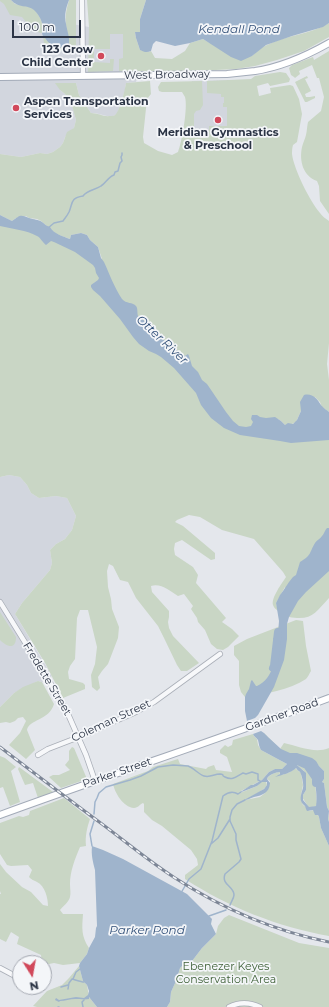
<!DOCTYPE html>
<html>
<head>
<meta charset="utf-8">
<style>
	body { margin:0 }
	#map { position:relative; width:329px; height:1007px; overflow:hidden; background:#e4e7ec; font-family:Montserrat,sans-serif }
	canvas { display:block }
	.north { position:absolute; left:12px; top:955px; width:40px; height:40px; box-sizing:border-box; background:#f4f6f9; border:1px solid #a4a8b1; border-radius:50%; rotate:169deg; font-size:11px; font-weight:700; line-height:16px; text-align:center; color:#2b3445 }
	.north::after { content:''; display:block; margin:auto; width:14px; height:18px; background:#d1495b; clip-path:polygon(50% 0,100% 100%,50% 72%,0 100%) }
	.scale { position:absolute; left:12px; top:20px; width:69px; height:18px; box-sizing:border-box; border:2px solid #2b3445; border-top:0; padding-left:5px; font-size:12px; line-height:14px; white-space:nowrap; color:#2b3445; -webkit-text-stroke:3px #f4f6f9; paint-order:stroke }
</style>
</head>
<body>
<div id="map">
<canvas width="329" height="1007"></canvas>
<div class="north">N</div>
<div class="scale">100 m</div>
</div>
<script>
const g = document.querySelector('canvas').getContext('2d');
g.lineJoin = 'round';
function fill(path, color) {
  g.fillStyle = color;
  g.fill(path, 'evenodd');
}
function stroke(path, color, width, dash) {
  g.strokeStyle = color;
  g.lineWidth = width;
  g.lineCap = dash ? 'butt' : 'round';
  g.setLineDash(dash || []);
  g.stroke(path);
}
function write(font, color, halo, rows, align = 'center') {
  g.font = font + ' Montserrat,sans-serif';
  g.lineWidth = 3.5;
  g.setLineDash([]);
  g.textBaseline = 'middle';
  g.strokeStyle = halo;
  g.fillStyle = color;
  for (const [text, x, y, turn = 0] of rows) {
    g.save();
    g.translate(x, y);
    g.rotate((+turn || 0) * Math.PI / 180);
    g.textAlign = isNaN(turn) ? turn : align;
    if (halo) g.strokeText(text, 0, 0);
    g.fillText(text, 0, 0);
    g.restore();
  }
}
const built = new Path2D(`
	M 0,0 L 11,0 L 15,4 L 66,23 L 89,27 L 135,32 L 138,71 L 136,82 L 126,83 L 125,90 L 117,114 L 113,116 L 107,116 L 95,113 L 91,113 L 79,95 L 76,83 L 60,90 L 65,94 L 71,101 L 76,120 L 74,128 L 65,137 L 63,143 L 60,147 L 57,149 L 53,152 L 47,154 L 40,153 L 21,157 L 0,154 Z
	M 229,80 L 231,130 L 194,131 L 194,114 L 192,81 Z
	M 9,475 L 20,477 L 27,485 L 31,493 L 39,498 L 56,496 L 67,498 L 76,516 L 72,530 L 65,539 L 56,544 L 50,550 L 52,563 L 50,570 L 22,603 L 15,614 L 52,676 L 42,682 L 38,681 L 14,693 L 0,707 L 0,477 Z`);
const green = new Path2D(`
	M 0,0 L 11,0 L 15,4 L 30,7 L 35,10 L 40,18 L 42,23 L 42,33 L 30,30 L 28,24 L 22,17 L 10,15 L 4,4 L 0,1 Z
	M 69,0 L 76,0 L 76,50 L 45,52 L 43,35 L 47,41 L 69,39 C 65,23 64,17 69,0 Z
	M 87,0 L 146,0 L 140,19 L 140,32 L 135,32 L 136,38 L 140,50 L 149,52 L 151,51 L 155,58 L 172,59 L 185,51 L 190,43 L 203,39 L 208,42 L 252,56 C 256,52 261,47 267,45 C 286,35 310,35 329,23 L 329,37 L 304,51 L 277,60 L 255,66 L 236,69 L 196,71 L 119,71 L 119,59 L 123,58 L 123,34 L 110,34 L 110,49 L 94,49 L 94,62 L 110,63 L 110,59 L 114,59 L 113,71 L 88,72 L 89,27 Z
	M 329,51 L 329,214 L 320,201 L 319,186 L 317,181 C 303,176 299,161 302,147 C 303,143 305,139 306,135 C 307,131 307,126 308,122 L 321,111 L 324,97 L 319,78 L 317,78 L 312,65 L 299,71 L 300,74 L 295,78 L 294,77 L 291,75 L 289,68 L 292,65 L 313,57 L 314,60 Z
	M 280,72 L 286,73 L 290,79 L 289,82 L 270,86 L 268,83 L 257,86 L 259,96 L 271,93 L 270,88 L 290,85 L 293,86 L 299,99 L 302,114 L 297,142 L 293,145 C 292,148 292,152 292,154 C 294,170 310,201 320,213 C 322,216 326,219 329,221 L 329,343 L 327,364 L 329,380 L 329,412 L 322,407 L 320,402 L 315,397 L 301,411 L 296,422 L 292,424 L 285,425 L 281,421 L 278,419 L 273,426 L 329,434 L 329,598 C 315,613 312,621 289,617 L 285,587 L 276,603 L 278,611 C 276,609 274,608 273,605 C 271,598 282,583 286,577 L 283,572 L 254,539 L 222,530 L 200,517 L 189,515 L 177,520 L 175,522 L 183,526 L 215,553 L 215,559 L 211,560 L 182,540 L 175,543 L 174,549 L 175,555 L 193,567 L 198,575 L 196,583 L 226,618 L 222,622 L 232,629 L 239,636 L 228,647 L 223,650 L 217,649 L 211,644 L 205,630 L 198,622 L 197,618 L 191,609 L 193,606 L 184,594 L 178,596 C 170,591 161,583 151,586 L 152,592 L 169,611 L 169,617 L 168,622 L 169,628 L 173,636 L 199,663 L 187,671 L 181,671 L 177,665 L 164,638 L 158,626 L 136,598 L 128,582 L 120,580 L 113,566 L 109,564 L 107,571 L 108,587 L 111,599 L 112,609 L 119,627 L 118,638 L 108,664 L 102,671 L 98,677 L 100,688 L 97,691 L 92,687 L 91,675 L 95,664 L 97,647 L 88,610 L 80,610 L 77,618 L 75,659 L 70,666 L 68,672 L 69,679 L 83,683 L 85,685 L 85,689 L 63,698 L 45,663 L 15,614 L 22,603 L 50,570 L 52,563 L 50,550 L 56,544 L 65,539 L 72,530 L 76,516 L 67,498 L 56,496 L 39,498 L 31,493 L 27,485 L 20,477 L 9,475 L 0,477 L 0,221 L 102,259 L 98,247 L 90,240 L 87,235 L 81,233 L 71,235 L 70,239 L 56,234 L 41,221 L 37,219 L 29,218 L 26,216 L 16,218 L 12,221 L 0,215 L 0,154 L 21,157 L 40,153 L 47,154 L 53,152 L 57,149 L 60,147 L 63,143 L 67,132 L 74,128 L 76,120 L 71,102 L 65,94 L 60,90 L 55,83 L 76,83 L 79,95 L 91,113 C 98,113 104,117 110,116 C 113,116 114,116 116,114 C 120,109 125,90 126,83 L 150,81 L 151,94 L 147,99 L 143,137 L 144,143 L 158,151 L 172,155 L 178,152 C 182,142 188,107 185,97 C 184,95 183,94 182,92 L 162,92 L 159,91 L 158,87 L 161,82 L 202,81 L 203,105 L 200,110 L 196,111 L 194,114 L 194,130 L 209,130 L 209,126 L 227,126 L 227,107 L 223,107 L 223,103 L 224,103 L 224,97 L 221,97 L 221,94 L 207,93 L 207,81 L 251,79 L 255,76 Z
	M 307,76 L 308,78 L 305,79 L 311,91 L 305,94 L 306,97 L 310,97 L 315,96 L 315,98 L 307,102 L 305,102 L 295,82 Z
	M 0,612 L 16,637 C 16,651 6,646 0,640 Z
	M 296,620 L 303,621 L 306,646 L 311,671 C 309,674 308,677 306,679 C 290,690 264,694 245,697 L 241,692 L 239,685 L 239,661 L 234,655 L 234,646 L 247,639 Z
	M 38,681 L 42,682 L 54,704 C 49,721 29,719 27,730 L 35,750 L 26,759 L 9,745 L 20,733 L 26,721 L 23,717 L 18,718 L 15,721 L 10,723 L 6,722 L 0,723 L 0,707 L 14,693 L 23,687 Z
	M 264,733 L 280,749 L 284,743 C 298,746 315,754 329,748 L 329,822 L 328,819 L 329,811 L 327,807 L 324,783 L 322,782 L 324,779 L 324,771 L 318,765 L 312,770 L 315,781 L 317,804 L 316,806 L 309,808 L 302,797 L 303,795 L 306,790 L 306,776 L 304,771 L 297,765 L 297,764 L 300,763 L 269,749 Z
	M 253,734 L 254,736 L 257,739 L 258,745 L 261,750 L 287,764 L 282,769 L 275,769 L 269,772 L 262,780 L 241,791 L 240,793 L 257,786 L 261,782 L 266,782 L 267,785 C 264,791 252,796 245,800 L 260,797 L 265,793 L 270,781 L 267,779 C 269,775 275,772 280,772 L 280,773 L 279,775 C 284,775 292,772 295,768 L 301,773 L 303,785 L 301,795 L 301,800 L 303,805 L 305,806 L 309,811 L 314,810 L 319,817 L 321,828 L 329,846 L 329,936 C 278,927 228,907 185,879 L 185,875 L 198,865 L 197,859 L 191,850 L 162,826 L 152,820 L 144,812 L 144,804 L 143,803 C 140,804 138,808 134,808 C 123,807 115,793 113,784 L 148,771 L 153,767 L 178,759 L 180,764 L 206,769 L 208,767 L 214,765 L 216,770 L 232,772 L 227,757 L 220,753 L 220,750 L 225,745 L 228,747 L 232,745 L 233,740 Z
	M 72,747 L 74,748 L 87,779 L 61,788 L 49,777 L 53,775 L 59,775 L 70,770 L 65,765 L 69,760 L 69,751 Z
	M 0,756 L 5,758 L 16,767 L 11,771 L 20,802 L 10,806 L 3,787 L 0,788 Z
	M 19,767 L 53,792 L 38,798 L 33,783 L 25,785 L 18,769 Z
	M 64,798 L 90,819 C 87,828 85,836 86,846 L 80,847 C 75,859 70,871 70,884 C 70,889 71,893 70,897 C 69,902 63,906 60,910 L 63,914 L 83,914 C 82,928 81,936 89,948 L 87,954 L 80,963 L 63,965 L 54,963 L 44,965 L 44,963 L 42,963 L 41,955 L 17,944 L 19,937 L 11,932 L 6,942 L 0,939 L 0,894 L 1,894 L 0,891 L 0,864 L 6,872 L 22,887 L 31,892 L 43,905 L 48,906 C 48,898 45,886 37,882 C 33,880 32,880 29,877 L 32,870 L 28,865 L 11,866 L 7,865 L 0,854 L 0,823 L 19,816 L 23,817 L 29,815 L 30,811 Z
	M 229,915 L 299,943 L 329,948 L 329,1007 L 167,1007 L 170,1002 L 171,992 L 176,981 L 180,968 L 183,965 L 189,965 L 202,948 L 216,934 L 218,926 L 224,918 Z
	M 79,966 L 83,981 L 87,985 L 89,997 L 97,1007 L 37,1007 L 33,1006 L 47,991 L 62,985 L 69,978 Z`);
const water = new Path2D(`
	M 11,0 L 69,0 C 66,8 64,15 66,24 C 67,31 70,37 69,44 C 60,51 51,47 45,38 C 43,36 42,35 42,32 C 42,29 43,26 42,23 C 41,18 37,13 34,10 C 27,4 19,9 11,0 Z
	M 146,0 L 329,0 L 329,23 L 323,27 L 292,36 L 266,45 L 252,56 L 241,61 L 231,57 L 203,39 L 190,43 L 175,46 L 156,41 L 153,44 L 151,51 C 147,53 144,52 140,50 L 136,38 L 135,32 L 140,32 L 140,19 Z
	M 0,215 L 12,221 C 20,216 19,214 29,218 C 34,220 38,219 42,222 C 45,224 46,226 50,227 C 54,234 62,236 70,239 L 71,235 L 81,233 L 87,235 L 90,240 L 98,247 L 101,258 L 104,262 C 109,273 115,289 122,299 C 126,304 133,302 136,306 C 138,308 137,313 138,316 L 146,322 L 161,338 L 171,345 L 180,353 L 185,356 L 188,354 L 189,356 L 192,366 L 198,372 L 202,380 L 207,384 L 226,412 L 233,421 L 239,426 L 246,427 L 251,426 L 253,422 L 251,419 L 252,415 L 257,415 L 260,417 L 266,418 L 275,417 L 281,421 L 285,425 L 288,423 L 293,424 L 297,420 L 301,411 L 300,402 L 304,395 C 313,393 317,399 321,405 C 323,408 327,410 329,412 L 329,440 L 291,443 L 280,441 L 240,435 L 224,428 L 211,418 L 201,405 L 196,393 L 174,368 L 161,357 L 156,354 L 149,351 L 139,344 L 133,337 L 120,319 L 100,296 L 93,290 L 91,287 L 91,285 L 98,280 L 99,278 L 96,273 L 95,268 L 93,265 L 75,252 L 54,242 L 51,241 L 46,245 C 42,242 41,238 37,236 C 26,230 13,229 0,226 Z
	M 327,528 L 329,528 L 329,571 L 306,592 L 298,601 L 289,617 L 287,624 L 287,639 L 284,660 L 274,687 L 258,715 L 255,718 L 247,721 L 245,711 L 245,697 L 246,694 L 249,689 L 251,681 L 252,680 L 256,686 L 257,686 C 273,679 276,658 277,643 L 273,639 L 276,634 L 278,633 L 279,621 L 276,603 L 280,595 L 283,591 L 289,582 L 293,577 L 296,575 L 300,562 C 312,555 309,553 315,543 C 317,540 320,539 322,536 C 324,534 325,530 327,528 Z
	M 261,731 L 264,733 L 269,738 L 281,749 L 290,753 L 297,753 L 312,758 L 316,761 L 319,766 L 324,771 L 324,779 L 322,782 L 324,783 L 327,807 L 329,811 L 328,819 L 329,822 L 329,846 L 321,828 L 319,817 L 318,815 L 315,815 L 313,810 L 307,811 L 306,809 L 305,806 C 298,801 301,795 303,788 C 304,786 302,775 300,772 C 299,771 297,770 296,768 C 291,773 282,775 275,777 L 280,774 L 280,772 C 276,772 268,775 267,779 L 270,783 C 269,793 263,795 254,797 C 250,798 248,800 244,800 L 264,789 L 267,785 L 267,782 L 262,782 L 257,786 L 239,793 L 251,785 L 253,785 L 262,780 L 269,772 L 275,769 L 282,769 L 287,764 L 261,750 C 259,747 259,744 258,740 C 256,737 254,737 253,734 ZM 300,763 C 302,764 307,764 309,766 C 315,771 318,799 316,806 L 309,807 L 303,800 L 303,795 L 306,790 L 306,773 L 297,765 L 297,764 Z
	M 92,846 L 103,850 L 123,859 L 187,894 L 212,919 L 211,924 L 216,934 L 202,948 L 189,965 L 187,966 L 183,965 L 180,968 L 176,981 L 171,992 L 170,1002 L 167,1007 L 97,1007 L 89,997 L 89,999 C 84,1000 80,999 75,999 C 70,999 65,1001 60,1001 L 59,1002 L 55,1000 L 56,998 L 59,1000 L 76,997 L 84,998 L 88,995 L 89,991 L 87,985 L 83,981 L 79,966 L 80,963 L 87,954 L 89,948 L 95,937 L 96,928 L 97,926 L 95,870 C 93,862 91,855 92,846 Z`);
const stream = new Path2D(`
	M 48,228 L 54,223 L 63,221 C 65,218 67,216 69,212 C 73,203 70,198 83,196 C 87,190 95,190 101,186 C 106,183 108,177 114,175 L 115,172 L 118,171 L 120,163 L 122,161 L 121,157 L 122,155 L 122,153
	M 94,814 L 95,802 L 97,798 L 99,793 L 106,787 L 130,780 L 141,776 L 158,767 L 173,765 L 188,766 C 194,768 198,774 204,776 C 210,778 214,774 220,774 C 226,775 220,775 225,777 C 233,781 237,776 243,773 L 246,774 L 252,772 L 258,774 L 258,780 L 260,781
	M 211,844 L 218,838 L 230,819
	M 92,846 L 90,834 L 94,821
	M 181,893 L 189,879 L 201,869 L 212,841 L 223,796 C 228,792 233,791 238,794 L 241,792
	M 230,905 C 231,902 234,898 234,895 C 234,886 221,885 225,874 L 239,862 L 241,859 L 236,840 L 236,834 L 230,821 L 230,817 L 232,810 L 237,804 L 245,800
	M 209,916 L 226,910
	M 73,979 L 76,972 L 80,969
	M 61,987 L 68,985
	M 68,989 L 69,983 L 72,979 C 76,980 81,982 84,982
	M 58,1007 L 59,1007
	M 83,1007 L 82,1002 L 84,1000`);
const river = new Path2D(`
	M 273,668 L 274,666 L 278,632
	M 298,761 L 307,765 L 316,778 L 316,783`);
const minor = new Path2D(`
	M 82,0 L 83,76
	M 0,602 L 52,686 L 68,714 L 86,755 L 95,781
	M 38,755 L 48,749 L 79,737 L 136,712 L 154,702 L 220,654
	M 0,968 L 17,977
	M 229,1007 C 239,1002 249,1002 260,1007`);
const major = new Path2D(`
	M 0,77 L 227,74 C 236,73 246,72 255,71 C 282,67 306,56 329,43
	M 0,815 C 109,775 220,739 329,698`);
const rail = new Path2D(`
	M 0,747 C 34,773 68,799 102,824 C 126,842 150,862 175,878 C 223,909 274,931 329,942`);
const markers = [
	[101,56,4,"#d1495b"],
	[16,108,4,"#d1495b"],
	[218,120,4,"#d1495b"]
];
const poiNames = [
	["123 Grow",93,50],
	["Child Center",93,63],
	["Aspen Transportation",24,102,"left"],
	["Services",24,115,"left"],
	["Meridian Gymnastics",218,133,"center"],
	["& Preschool",218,146,"center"]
];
const streetNames = [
	["West Broadway",167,75,-1],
	["Fredette Street",47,679,59],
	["Gardner Road",282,715,-20],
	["Coleman Street",111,721,-25],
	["Parker Street",117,773,-19]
];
const parkNames = [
	["Ebenezer Keyes",226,967],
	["Conservation Area",226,980]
];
const waterNames = [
	["Kendall Pond",239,29],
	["Otter River",162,340,43],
	["Parker Pond",147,930]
];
fill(built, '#d2d6de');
fill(green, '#c9d6c5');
fill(water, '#9fb4cc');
stroke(stream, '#9fb4cc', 1.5);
stroke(river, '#9fb4cc', 8);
stroke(minor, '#a9aeb7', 6);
stroke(major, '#a3abb8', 8);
stroke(minor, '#f7f8fa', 4.5);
stroke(major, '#fff', 6);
stroke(rail, '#7d8696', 3);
stroke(rail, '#f4f6f9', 1.5, [4.5]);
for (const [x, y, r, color] of markers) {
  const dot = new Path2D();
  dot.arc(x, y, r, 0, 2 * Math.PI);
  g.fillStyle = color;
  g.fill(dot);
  stroke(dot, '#f4f6f9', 1.5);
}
write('bold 11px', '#2b3445', '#f4f6f9', poiNames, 'right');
write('11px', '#2b3445', '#f4f6f9', streetNames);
write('11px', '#3f6138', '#f4f6f9', parkNames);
write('italic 12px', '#34527a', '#f4f6f9', waterNames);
</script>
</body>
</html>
